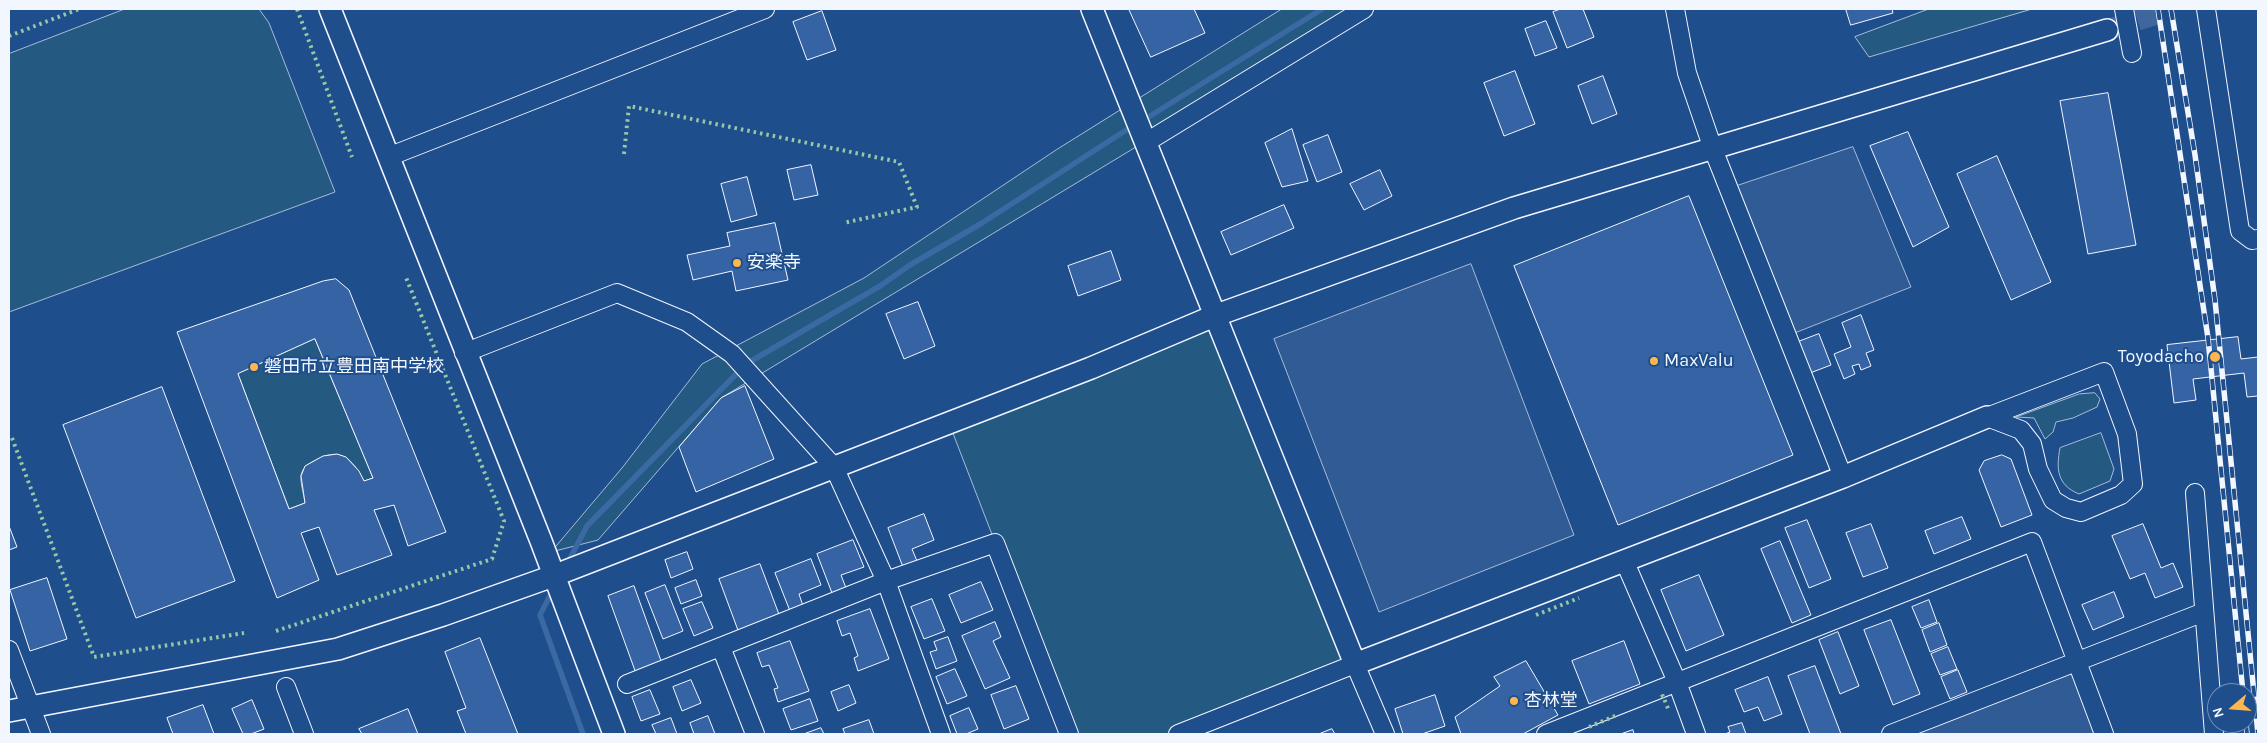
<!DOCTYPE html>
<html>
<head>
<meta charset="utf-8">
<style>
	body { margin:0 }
	#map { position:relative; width:2267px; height:743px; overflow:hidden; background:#1f4e8c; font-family:Karla,sans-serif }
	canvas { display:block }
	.frame { position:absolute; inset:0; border:10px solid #f2f6ff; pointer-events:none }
	.north { position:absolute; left:2207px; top:683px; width:50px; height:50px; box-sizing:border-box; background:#1f4e8c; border:1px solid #7391ba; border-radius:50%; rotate:252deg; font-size:14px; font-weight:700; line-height:20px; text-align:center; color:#f2f6ff }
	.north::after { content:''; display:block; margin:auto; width:18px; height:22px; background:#ffb74d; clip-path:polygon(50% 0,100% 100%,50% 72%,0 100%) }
</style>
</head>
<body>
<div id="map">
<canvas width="2267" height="743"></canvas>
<div class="frame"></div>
<div class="north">N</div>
</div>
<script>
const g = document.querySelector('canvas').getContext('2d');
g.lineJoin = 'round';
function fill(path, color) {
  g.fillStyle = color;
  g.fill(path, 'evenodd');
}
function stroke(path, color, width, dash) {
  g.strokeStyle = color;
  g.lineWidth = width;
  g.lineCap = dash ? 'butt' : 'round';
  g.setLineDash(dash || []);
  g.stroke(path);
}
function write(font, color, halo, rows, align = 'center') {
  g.font = font + ' Karla,"Noto Sans JP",sans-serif';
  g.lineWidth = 4;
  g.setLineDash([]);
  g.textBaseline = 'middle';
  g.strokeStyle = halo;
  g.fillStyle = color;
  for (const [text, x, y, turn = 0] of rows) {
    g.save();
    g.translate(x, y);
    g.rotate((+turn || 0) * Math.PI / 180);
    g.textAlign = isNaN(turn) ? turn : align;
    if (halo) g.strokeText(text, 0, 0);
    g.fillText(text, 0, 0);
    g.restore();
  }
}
const green = new Path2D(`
	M 125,9 L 259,9 L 269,23 L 335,192 L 9,312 L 9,54 Z
	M 1282,9 L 1364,9 L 721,398 L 598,540 L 551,552 L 622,468 L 702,364 L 864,278 L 1056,150 Z
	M 1929,9 L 2032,9 L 1869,57 L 1855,37 Z
	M 1214,316 L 1355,664 L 1178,734 L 1069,734 L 949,423 Z
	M 315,339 L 373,478 L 364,481 C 352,458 340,446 314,461 C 308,464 303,467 301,475 C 300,483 304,494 305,503 L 289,509 L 238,374 Z
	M 2095,393 L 2100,399 L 2097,407 L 2073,418 L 2056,422 L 2053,432 L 2045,439 L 2034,418 L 2016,417 L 2079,394 Z
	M 2101,433 L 2114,469 L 2110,481 L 2079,494 C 2057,485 2056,469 2060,448 Z`);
const parking = new Path2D(`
	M 1853,147 L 1911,287 L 1787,336 L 1728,189 Z
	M 1471,264 L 1574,535 L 1379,612 L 1274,339 Z
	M 2077,661 L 2104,734 L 1891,734 Z`);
const stream = new Path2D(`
	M 1142,121 L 1322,9
	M 567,564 L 587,526 L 746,364 L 880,286 L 910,265 L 982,223 L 1134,125
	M 553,590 L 540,615 L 583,734`);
const building = new Path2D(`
	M 1129,9 L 1194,9 L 1205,33 L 1151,57 Z
	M 1561,9 L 1583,9 L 1594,37 L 1567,48 L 1553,12 Z
	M 1846,9 L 1892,9 L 1893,13 L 1851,25 Z
	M 822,11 L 836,50 L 807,60 L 793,22 Z
	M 1546,21 L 1557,48 L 1535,56 L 1525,29 Z
	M 1515,71 L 1535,124 L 1504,136 L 1484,83 Z
	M 1603,76 L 1617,114 L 1592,124 L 1578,86 Z
	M 2108,93 L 2136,245 L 2088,254 L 2060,101 Z
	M 1292,129 L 1308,181 L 1282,187 L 1265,143 Z
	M 1908,132 L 1949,227 L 1913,247 L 1870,146 Z
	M 1328,135 L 1342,172 L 1317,182 L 1303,145 Z
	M 1997,156 L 2051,282 L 2011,300 L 1957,174 Z
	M 811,165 L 818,195 L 794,200 L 787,170 Z
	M 1380,170 L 1392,196 L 1364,210 L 1350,184 Z
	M 747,177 L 757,215 L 731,222 L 721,184 Z
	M 1689,196 L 1793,455 L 1618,525 L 1514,266 Z
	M 1284,205 L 1294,228 L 1231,255 L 1221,232 Z
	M 775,223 L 788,280 L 736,291 L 732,271 L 693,280 L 687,255 L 730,246 L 727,233 Z
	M 1111,251 L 1121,280 L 1078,296 L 1068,266 Z
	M 336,279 L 349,290 L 446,532 L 408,546 L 394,505 L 374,510 L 392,555 L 337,575 L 319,527 L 301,533 L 319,580 L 277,598 L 177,332 L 323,281 ZM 315,339 L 373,478 L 364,481 L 359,471 L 346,457 L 337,454 L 323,456 L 305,466 L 301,476 L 305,503 L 289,509 L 238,374 Z
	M 918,302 L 935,346 L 904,359 L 886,314 Z
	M 1861,315 L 1874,350 L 1866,353 L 1871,366 L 1861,370 L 1859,364 L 1852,366 L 1855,374 L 1844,379 L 1834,354 L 1851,347 L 1842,323 Z
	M 1819,334 L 1831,365 L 1810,373 L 1798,342 Z
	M 2238,337 L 2241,359 L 2258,357 L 2258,396 L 2247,397 L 2244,373 L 2193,379 L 2196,400 L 2174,403 L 2167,345 Z
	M 745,386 L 774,459 L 696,492 L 679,447 L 721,398 Z
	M 162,387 L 235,581 L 136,618 L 63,425 Z
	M 2002,455 L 2011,459 L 2032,515 L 2001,527 L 1979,470 L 1984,461 Z
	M 924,514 L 934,540 L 912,549 L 917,561 L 903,567 L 888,528 Z
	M 1962,517 L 1971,539 L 1934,554 L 1925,531 Z
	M 1807,520 L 1831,579 L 1809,588 L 1785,528 Z
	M 1871,524 L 1888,568 L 1863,577 L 1846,533 Z
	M 2143,524 L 2161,568 L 2173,563 L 2183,587 L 2155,598 L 2145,573 L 2130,579 L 2112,536 Z
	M 9,526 L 17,547 L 9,550 Z
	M 853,540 L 864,567 L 841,575 L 846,588 L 832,593 L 817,554 Z
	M 1780,541 L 1811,615 L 1792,623 L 1761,549 Z
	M 687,552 L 693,569 L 671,578 L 665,560 Z
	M 811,559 L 821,585 L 799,594 L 803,606 L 790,611 L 775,573 Z
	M 760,564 L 780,617 L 739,633 L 719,579 Z
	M 1699,575 L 1724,635 L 1686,651 L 1661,590 Z
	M 47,578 L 67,639 L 30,651 L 10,590 Z
	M 696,580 L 702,596 L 681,604 L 675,588 Z
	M 981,582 L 993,610 L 961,623 L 949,595 Z
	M 665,585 L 683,631 L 663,639 L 645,593 Z
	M 634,586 L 664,669 L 638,679 L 608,596 Z
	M 2114,592 L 2124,617 L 2093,630 L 2082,605 Z
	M 932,599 L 945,631 L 924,639 L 911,607 Z
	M 1929,600 L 1937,622 L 1921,628 L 1912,607 Z
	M 702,602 L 713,628 L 694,636 L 683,609 Z
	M 870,609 L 889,659 L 858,671 L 854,658 L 858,656 L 850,633 L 842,636 L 837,621 Z
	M 1891,620 L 1920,694 L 1893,705 L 1864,630 Z
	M 995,622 L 1001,637 L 993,641 L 1010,678 L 985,689 L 962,636 Z
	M 1939,623 L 1947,645 L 1930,652 L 1922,630 Z
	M 1838,632 L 1859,686 L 1840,694 L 1819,640 Z
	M 948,637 L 957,661 L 936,669 L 930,652 L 937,650 L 934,642 Z
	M 480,638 L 518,734 L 466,734 L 457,711 L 466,708 L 445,652 Z
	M 790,641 L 809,691 L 778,702 L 774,689 L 778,688 L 769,665 L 762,667 L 757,653 Z
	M 1624,641 L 1640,684 L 1589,704 L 1572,661 Z
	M 1948,647 L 1957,669 L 1940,675 L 1931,654 Z
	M 1526,661 L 1558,715 L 1523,734 L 1461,734 L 1455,717 L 1500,686 L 1494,677 Z
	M 1815,666 L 1841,734 L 1810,734 L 1788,676 Z
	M 955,669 L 967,696 L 947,704 L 936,677 Z
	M 1958,670 L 1967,692 L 1950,699 L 1941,677 Z
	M 1768,677 L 1782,714 L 1764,721 L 1758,707 L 1744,712 L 1735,690 Z
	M 691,680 L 701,703 L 682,711 L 673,687 Z
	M 849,685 L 856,703 L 838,711 L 831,692 Z
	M 1016,686 L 1029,719 L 1004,729 L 991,695 Z
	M 650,690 L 660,714 L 641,721 L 632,697 Z
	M 1435,695 L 1445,726 L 1422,734 L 1403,734 L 1395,709 Z
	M 810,699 L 818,721 L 791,730 L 783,709 Z
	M 252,700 L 264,729 L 251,734 L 243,734 L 232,709 Z
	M 203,705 L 214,734 L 173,734 L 167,718 Z
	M 969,708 L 978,729 L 966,734 L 957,734 L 950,716 Z
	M 408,709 L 418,734 L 362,734 L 359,729 Z
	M 708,716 L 715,734 L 694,734 L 690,723 Z
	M 671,718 L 677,734 L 656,734 L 652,725 Z
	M 869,720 L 874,734 L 845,734 L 843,729 Z
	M 1742,723 L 1746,734 L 1725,734 L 1730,732 L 1728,727 Z
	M 821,728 L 824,734 L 804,734 Z
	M 1332,729 L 1335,734 L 1319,734 Z
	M 1633,730 L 1634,734 L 1621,734 Z`);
const tertiaryTunnel = new Path2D(`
	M 2107,30 L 2172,9`);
const minor = new Path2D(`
	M 1675,9 L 1687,73 L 1713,149 L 1843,477
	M 2124,9 L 2132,53
	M 2206,9 L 2240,231 L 2252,240 L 2258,239
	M 1145,143 L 1364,9
	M 388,157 L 765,9
	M 464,353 L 617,293 L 687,322 L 732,354 L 834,467 L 886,581 L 941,734
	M 2104,372 L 2127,434 L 2133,484 L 2121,495 L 2081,512 L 2066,508 L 2053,500 L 2038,469 L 2032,444 L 2021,430 L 1987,417 Z
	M 2195,493 L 2214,734
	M 1624,560 L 1677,682 L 1696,734
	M 721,647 L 755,734
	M 9,650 L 41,734
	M 627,684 L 886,581 L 995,543 L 1069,734
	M 286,687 L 304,734
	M 1178,734 L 1355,664 L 1385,734
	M 1546,734 L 2032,542 L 2104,734
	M 1891,734 L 2204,612`);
const tertiary = new Path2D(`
	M 330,9 L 541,541 L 614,734
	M 1092,9 L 1355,664 L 1843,477 L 1987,417
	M 9,711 L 338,649 L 443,615 L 553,576 L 1091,368 L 1214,316 L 1514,208 L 2107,30`);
const rail = new Path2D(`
	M 2158,9 L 2208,338 L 2243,693
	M 2171,9 L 2195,155 L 2215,300 L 2258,734
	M 2246,723 L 2247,734`);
const hedge = new Path2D(`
	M 297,9 L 352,157
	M 9,36 L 79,9
	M 624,154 L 629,106 L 899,162 L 917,207 L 843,223
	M 12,438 L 94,657 L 244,633
	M 1536,615 L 1579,598
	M 276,631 L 492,559 L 504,521 L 405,275
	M 1661,697 L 1663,696 L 1669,711
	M 1589,727 L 1617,715`);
const markers = [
	[737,263,5,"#ffb74d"],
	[2215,357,6,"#ffb74d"],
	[1654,361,5,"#ffb74d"],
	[254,367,5,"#ffb74d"],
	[1514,701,5,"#ffb74d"]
];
const poiNames = [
	["安楽寺",747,263],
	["Toyodacho",2204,357,"right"],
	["MaxValu",1664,361],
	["磐田市立豊田南中学校",264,367],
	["杏林堂",1524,701]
];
fill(green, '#245a82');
stroke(green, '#a8bbd7', 1);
fill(parking, '#305b95');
stroke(parking, '#a8bbd7', 1);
stroke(stream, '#3b69a3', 5.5);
fill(building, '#3563a3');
stroke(building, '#f2f6ff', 1);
stroke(tertiaryTunnel, '#3f679d', 21, [21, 11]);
stroke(minor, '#f2f6ff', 20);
stroke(tertiary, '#f2f6ff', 24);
stroke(minor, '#1f4e8c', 18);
stroke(tertiary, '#1f4e8c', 21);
stroke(rail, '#f2f6ff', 5.5);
stroke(rail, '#1f4e8c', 4, [11]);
stroke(hedge, '#97c8a6', 4, [2.5, 4]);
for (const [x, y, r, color] of markers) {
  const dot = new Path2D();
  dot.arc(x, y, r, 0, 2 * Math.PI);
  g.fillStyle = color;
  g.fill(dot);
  stroke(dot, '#1f4e8c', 2);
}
write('18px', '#f2f6ff', '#1f4e8c', poiNames, 'left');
</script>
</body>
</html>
